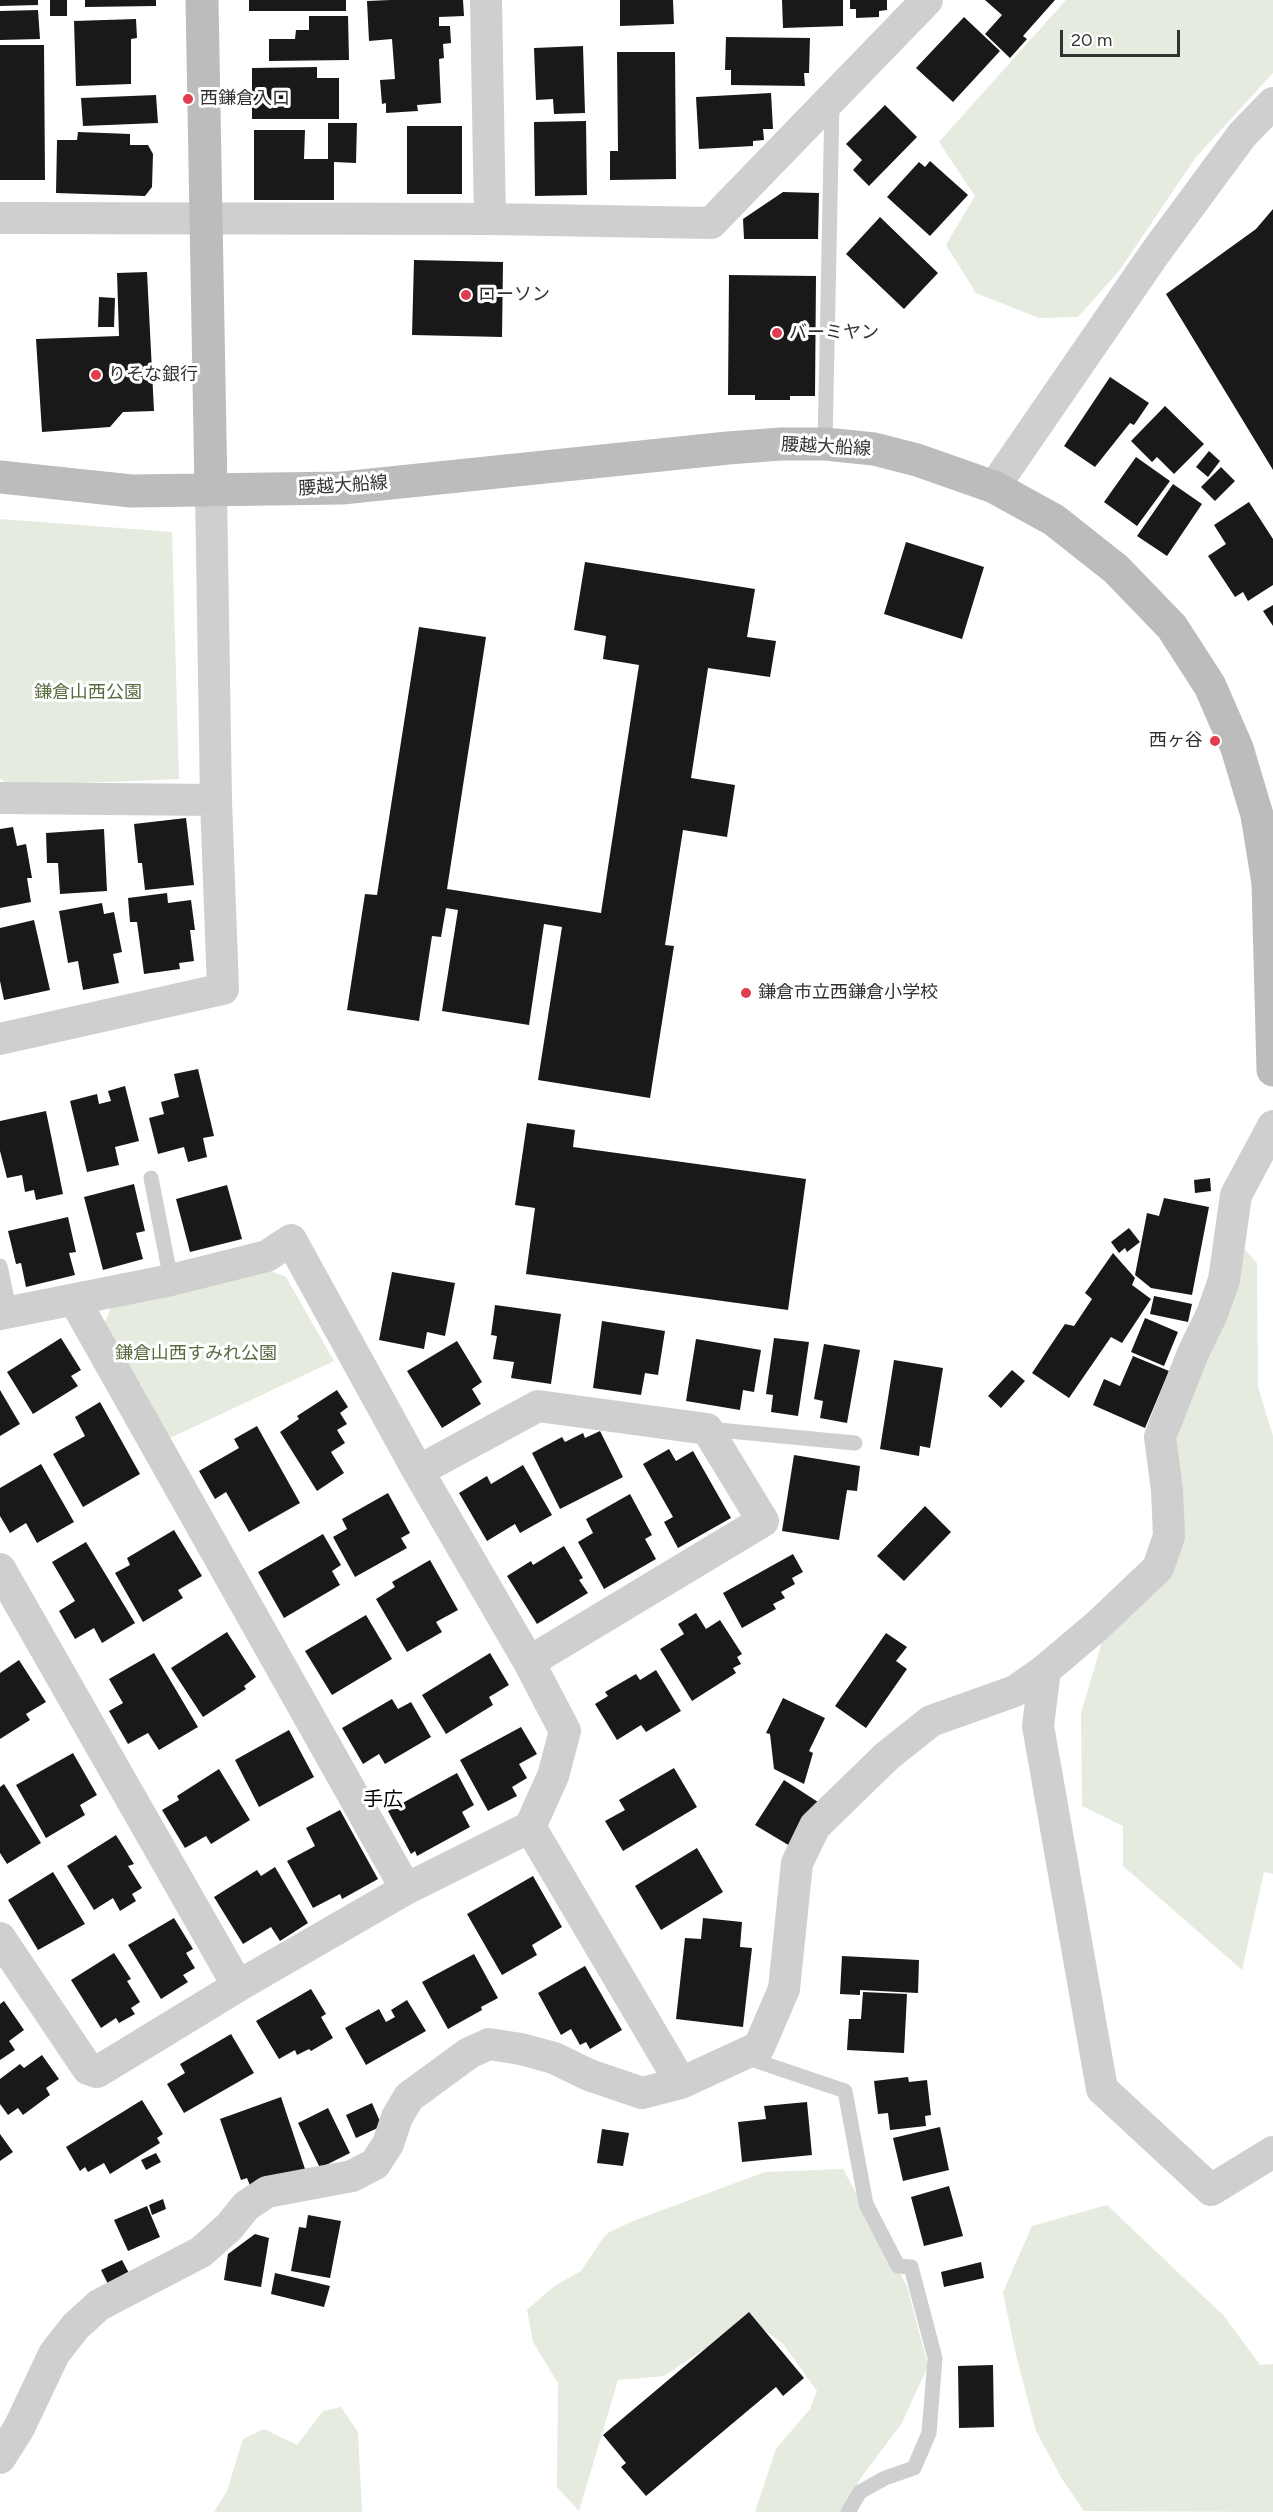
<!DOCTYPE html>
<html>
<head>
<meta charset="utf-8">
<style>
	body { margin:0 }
	#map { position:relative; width:1273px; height:2512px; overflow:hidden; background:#fff; font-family:Figtree,sans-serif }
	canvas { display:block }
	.scale { position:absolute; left:1060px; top:30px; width:120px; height:27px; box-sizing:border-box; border:3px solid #323232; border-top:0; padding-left:8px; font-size:18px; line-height:21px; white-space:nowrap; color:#323232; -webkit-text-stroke:4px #fff; paint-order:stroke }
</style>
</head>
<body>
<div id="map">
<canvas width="1273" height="2512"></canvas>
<div class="scale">20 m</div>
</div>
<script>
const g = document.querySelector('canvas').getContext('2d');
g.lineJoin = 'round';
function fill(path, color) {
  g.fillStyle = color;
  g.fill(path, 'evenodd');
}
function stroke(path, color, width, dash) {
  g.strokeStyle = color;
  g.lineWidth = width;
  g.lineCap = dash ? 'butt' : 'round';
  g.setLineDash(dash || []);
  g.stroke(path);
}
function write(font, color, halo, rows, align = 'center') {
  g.font = font + ' Figtree,"Noto Sans JP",sans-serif';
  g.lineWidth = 6;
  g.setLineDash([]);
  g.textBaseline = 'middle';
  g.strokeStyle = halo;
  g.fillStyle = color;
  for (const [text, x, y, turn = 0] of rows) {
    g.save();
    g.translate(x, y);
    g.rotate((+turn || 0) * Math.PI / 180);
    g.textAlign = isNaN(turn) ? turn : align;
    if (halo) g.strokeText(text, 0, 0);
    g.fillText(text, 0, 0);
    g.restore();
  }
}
const green = new Path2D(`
	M 1066,0 L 1273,0 L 1273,73 L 1196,157 L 1119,271 L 1078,317 L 1039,318 L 976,293 L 946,245 L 975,196 L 939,142 Z
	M 0,519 L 172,532 L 179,779 L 9,786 L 0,778 Z
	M 1241,1245 L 1257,1263 L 1258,1387 L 1273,1436 L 1273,1874 L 1264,1872 L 1242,1970 L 1123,1866 L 1123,1826 L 1082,1806 L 1081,1713 L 1105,1632 L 1155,1580 L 1171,1438 Z
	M 271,1271 L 286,1277 L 334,1361 L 168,1439 L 104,1325 L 111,1307 Z
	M 843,2169 L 907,2286 L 928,2366 L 902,2423 L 860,2479 L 846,2512 L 755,2512 L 776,2449 L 810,2409 L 817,2391 L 783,2344 L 758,2325 L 724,2336 L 664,2376 L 618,2380 L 579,2511 L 557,2487 L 558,2383 L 533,2342 L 527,2310 L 553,2287 L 581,2271 L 606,2234 L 633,2221 L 765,2172 Z
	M 1107,2205 L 1224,2316 L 1260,2365 L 1273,2364 L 1273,2512 L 1084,2511 L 1062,2479 L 1036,2431 L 1016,2355 L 1003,2292 L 1032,2226 Z
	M 341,2407 L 358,2432 L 362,2512 L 214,2512 L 227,2491 L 243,2439 L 264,2429 L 297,2445 L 323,2411 Z`);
const building = new Path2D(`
	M 0,0 L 38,0 L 38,5 L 0,6 Z
	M 50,0 L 67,0 L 67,16 L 50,16 Z
	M 85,0 L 156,0 L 156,6 L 85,7 Z
	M 249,0 L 346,0 L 346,11 L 249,11 Z
	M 390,0 L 463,0 L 464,16 L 439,17 L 439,26 L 450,26 L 451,43 L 443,44 L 444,58 L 439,59 L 441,103 L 417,105 L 418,111 L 386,113 L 386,103 L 382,104 L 380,80 L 395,79 L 392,39 L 369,41 L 367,1 Z
	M 620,0 L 673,0 L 674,24 L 620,26 Z
	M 782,0 L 843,0 L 843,26 L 783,28 Z
	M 850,0 L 887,0 L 887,10 L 879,11 L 879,17 L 856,18 L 856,9 L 850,9 Z
	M 985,0 L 1055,0 L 1023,36 L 1027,39 L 1010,58 L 985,34 L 1002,15 Z
	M 38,10 L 40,39 L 0,40 L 0,11 Z
	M 309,16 L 348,16 L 349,60 L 269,61 L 269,39 L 295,39 L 296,30 L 309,30 Z
	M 964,17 L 1000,51 L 953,102 L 916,68 Z
	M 136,19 L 137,38 L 131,39 L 131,84 L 76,86 L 74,21 Z
	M 726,37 L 810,38 L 809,73 L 804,73 L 805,86 L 731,85 L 731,70 L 725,70 Z
	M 0,45 L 44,45 L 45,180 L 0,180 Z
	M 583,46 L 585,113 L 554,114 L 553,99 L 536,100 L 534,48 Z
	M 617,52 L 675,52 L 676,179 L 610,180 L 610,151 L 618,151 Z
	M 317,67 L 317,78 L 339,78 L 339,119 L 252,119 L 252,68 Z
	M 771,93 L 773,129 L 763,129 L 764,140 L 753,141 L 753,146 L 699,149 L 696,97 Z
	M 156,95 L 158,123 L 83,126 L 81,98 Z
	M 885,105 L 917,137 L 869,186 L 853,170 L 862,160 L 846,144 Z
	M 586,121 L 587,195 L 535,196 L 534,122 Z
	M 328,123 L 357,123 L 356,163 L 334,162 L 334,200 L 254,200 L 254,130 L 305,130 L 304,159 L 328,159 Z
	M 407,126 L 462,126 L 462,194 L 407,194 Z
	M 78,132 L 130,134 L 130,145 L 148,145 L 153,154 L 152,187 L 145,196 L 56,193 L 57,140 L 77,140 Z
	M 930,161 L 968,195 L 930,236 L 887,197 L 919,162 L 925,167 Z
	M 783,192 L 819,193 L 818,239 L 744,239 L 743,219 Z
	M 1273,209 L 1273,470 L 1166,294 L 1256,229 Z
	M 880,217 L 938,273 L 904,309 L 846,254 Z
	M 414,260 L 503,262 L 502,337 L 412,335 Z
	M 147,272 L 154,411 L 123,412 L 110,427 L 42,432 L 36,339 L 119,336 L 117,273 Z
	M 729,275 L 816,276 L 815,396 L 790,396 L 790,400 L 755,400 L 755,395 L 728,395 Z
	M 99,297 L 115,298 L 114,327 L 98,327 Z
	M 1110,377 L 1149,403 L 1134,425 L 1130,423 L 1095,467 L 1064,446 Z
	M 1165,406 L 1204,444 L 1174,474 L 1157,457 L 1152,462 L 1131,441 Z
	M 1209,451 L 1220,461 L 1208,477 L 1196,467 Z
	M 1136,457 L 1170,481 L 1137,526 L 1104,502 Z
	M 1221,467 L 1235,481 L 1215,501 L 1201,487 Z
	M 1173,484 L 1202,504 L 1167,556 L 1137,536 Z
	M 1249,502 L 1273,539 L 1273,585 L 1248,601 L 1243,592 L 1235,597 L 1208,556 L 1226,544 L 1214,525 Z
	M 906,542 L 984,567 L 962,639 L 884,614 Z
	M 585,562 L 755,589 L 747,637 L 776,641 L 770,677 L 708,668 L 691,778 L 735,785 L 727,837 L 683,830 L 665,945 L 674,946 L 650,1098 L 538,1080 L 562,927 L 544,924 L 529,1025 L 442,1011 L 458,910 L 446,908 L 441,937 L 432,936 L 419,1021 L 347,1010 L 365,894 L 377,895 L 419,627 L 486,637 L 447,889 L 601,913 L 639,665 L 603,659 L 606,636 L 574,630 Z
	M 1273,605 L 1273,626 L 1263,611 Z
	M 186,818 L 194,885 L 145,890 L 142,863 L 138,863 L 134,824 Z
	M 13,827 L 17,846 L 26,844 L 32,878 L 27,878 L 31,902 L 0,908 L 0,829 Z
	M 104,829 L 107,891 L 60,894 L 58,863 L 47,863 L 46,833 Z
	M 167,893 L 168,903 L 191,900 L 195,930 L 190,930 L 194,961 L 179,963 L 180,969 L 144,974 L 137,922 L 130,922 L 128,898 Z
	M 102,903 L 104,914 L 114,912 L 122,952 L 113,954 L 119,983 L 83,990 L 78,961 L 68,963 L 59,911 Z
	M 34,920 L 50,990 L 4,1000 L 0,981 L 0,928 Z
	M 198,1069 L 214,1136 L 203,1138 L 207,1157 L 188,1162 L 184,1147 L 158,1154 L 149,1118 L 164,1114 L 161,1102 L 179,1097 L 174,1074 Z
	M 125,1086 L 139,1141 L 115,1147 L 119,1165 L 87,1172 L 70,1101 L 97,1094 L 99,1104 L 111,1101 L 108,1091 Z
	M 46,1111 L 63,1194 L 36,1200 L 34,1190 L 25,1192 L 22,1175 L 7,1178 L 0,1151 L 0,1121 Z
	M 527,1123 L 575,1130 L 573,1147 L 806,1179 L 788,1310 L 526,1274 L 535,1208 L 515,1205 Z
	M 1210,1178 L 1211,1191 L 1195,1193 L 1194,1180 Z
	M 134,1184 L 145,1231 L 136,1233 L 143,1259 L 103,1270 L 84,1197 Z
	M 227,1185 L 242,1239 L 190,1252 L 176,1199 Z
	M 1164,1198 L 1209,1207 L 1192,1295 L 1151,1288 L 1135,1275 L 1147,1213 L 1159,1216 Z
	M 68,1217 L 76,1252 L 69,1253 L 75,1275 L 26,1287 L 21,1263 L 16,1264 L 8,1231 Z
	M 1129,1228 L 1140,1242 L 1127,1252 L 1125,1248 L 1119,1253 L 1111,1242 Z
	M 1113,1253 L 1135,1278 L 1132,1285 L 1151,1299 L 1122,1343 L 1111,1337 L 1069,1398 L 1032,1373 L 1065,1324 L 1074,1326 L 1092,1299 L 1085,1293 Z
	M 392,1272 L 455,1283 L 445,1336 L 427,1332 L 424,1349 L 379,1340 Z
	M 1154,1296 L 1192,1304 L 1188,1322 L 1150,1314 Z
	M 495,1305 L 561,1314 L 551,1384 L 511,1378 L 514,1362 L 493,1359 L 497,1336 L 491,1335 Z
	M 1145,1318 L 1178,1332 L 1164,1366 L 1131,1352 Z
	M 602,1321 L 665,1331 L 658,1375 L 645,1373 L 641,1395 L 593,1388 Z
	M 61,1338 L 81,1370 L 71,1376 L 78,1386 L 33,1414 L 7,1372 Z
	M 774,1338 L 809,1342 L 798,1416 L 771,1412 L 773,1395 L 766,1394 Z
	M 696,1339 L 761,1350 L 754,1392 L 743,1390 L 740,1410 L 686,1401 Z
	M 457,1341 L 482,1382 L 472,1389 L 481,1404 L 442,1428 L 407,1371 Z
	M 824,1344 L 860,1350 L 847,1423 L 820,1418 L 823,1401 L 814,1399 Z
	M 1133,1356 L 1169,1371 L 1145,1428 L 1093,1405 L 1104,1379 L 1120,1386 Z
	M 894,1360 L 943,1368 L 930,1448 L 920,1446 L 919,1456 L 880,1449 Z
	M 1012,1370 L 1025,1381 L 1001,1408 L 988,1396 Z
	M 0,1390 L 20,1424 L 0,1436 Z
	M 337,1390 L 348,1407 L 340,1413 L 347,1424 L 337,1430 L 345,1443 L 331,1452 L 344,1473 L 317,1491 L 280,1432 L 299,1419 L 297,1416 Z
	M 100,1402 L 140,1474 L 83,1507 L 53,1454 L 85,1436 L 75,1417 Z
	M 257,1426 L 300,1503 L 249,1532 L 226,1492 L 215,1499 L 199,1471 L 239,1448 L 234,1439 Z
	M 600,1431 L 623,1477 L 560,1509 L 532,1453 L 562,1437 L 565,1442 L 583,1433 L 585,1438 Z
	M 669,1449 L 676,1461 L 693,1451 L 731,1518 L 678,1548 L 664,1522 L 673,1517 L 643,1464 Z
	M 794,1455 L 860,1466 L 857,1491 L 847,1490 L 839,1540 L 782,1531 Z
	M 41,1464 L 74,1522 L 37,1543 L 26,1523 L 10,1533 L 0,1516 L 0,1488 Z
	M 523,1465 L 552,1515 L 520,1533 L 515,1524 L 487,1541 L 459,1493 L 487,1476 L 491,1484 Z
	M 388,1493 L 410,1533 L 401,1538 L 407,1548 L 355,1577 L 333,1537 L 347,1529 L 342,1519 Z
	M 630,1494 L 652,1535 L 645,1539 L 656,1559 L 604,1589 L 578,1542 L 593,1533 L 586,1519 Z
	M 925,1506 L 951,1532 L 904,1581 L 877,1556 Z
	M 174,1530 L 202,1576 L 178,1590 L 183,1598 L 143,1622 L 115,1573 L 130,1565 L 127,1558 Z
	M 323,1534 L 341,1565 L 332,1571 L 340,1585 L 284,1618 L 258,1572 Z
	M 86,1542 L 135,1623 L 102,1643 L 94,1628 L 75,1639 L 59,1611 L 75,1601 L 52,1562 Z
	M 564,1546 L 583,1578 L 579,1580 L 588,1593 L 537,1624 L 507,1576 L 531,1561 L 533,1565 Z
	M 793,1554 L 803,1572 L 792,1578 L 795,1584 L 781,1592 L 785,1598 L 773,1604 L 776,1609 L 742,1628 L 723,1593 Z
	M 430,1560 L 458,1610 L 436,1622 L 442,1632 L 407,1652 L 376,1599 L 395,1587 L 392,1582 Z
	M 696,1613 L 706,1629 L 720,1620 L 742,1654 L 737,1657 L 741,1664 L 733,1668 L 736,1673 L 692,1701 L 660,1649 L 684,1634 L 678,1624 Z
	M 366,1615 L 392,1659 L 332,1695 L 305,1651 Z
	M 227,1632 L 256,1677 L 244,1686 L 246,1689 L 203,1717 L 171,1668 Z
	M 886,1633 L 907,1647 L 896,1661 L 907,1669 L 866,1728 L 835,1706 Z
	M 154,1653 L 198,1727 L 159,1750 L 148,1733 L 128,1744 L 109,1711 L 123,1703 L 109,1679 Z
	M 490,1653 L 509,1685 L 489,1697 L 493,1705 L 446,1734 L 422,1695 Z
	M 19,1660 L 46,1702 L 26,1714 L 30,1720 L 0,1739 L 0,1673 Z
	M 656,1670 L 681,1711 L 646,1732 L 641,1725 L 617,1740 L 595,1704 L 608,1696 L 605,1692 L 636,1674 L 640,1680 Z
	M 783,1698 L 825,1718 L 809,1751 L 813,1753 L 804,1784 L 774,1769 L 770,1734 L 766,1733 Z
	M 392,1699 L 398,1709 L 411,1702 L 431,1737 L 385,1764 L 379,1754 L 363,1764 L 342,1728 Z
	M 521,1727 L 537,1754 L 519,1764 L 527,1778 L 512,1787 L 517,1796 L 488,1811 L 460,1760 Z
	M 289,1730 L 314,1777 L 259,1807 L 235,1760 Z
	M 73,1753 L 97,1795 L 80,1805 L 85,1815 L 46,1838 L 16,1785 Z
	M 674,1768 L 697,1807 L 623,1851 L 605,1821 L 625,1810 L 619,1800 Z
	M 219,1769 L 250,1820 L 211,1844 L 206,1836 L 185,1848 L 162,1810 L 179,1800 L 177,1796 Z
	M 457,1773 L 474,1805 L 462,1812 L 470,1827 L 417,1856 L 415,1851 L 411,1854 L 388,1811 Z
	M 784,1780 L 818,1802 L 790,1846 L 755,1825 Z
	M 4,1784 L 41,1843 L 7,1864 L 0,1853 L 0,1787 Z
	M 340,1810 L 378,1879 L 342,1899 L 340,1894 L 313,1908 L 287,1861 L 315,1846 L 306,1828 Z
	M 116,1835 L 134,1864 L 128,1866 L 142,1888 L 132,1894 L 136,1901 L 120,1911 L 113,1898 L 94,1910 L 67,1866 Z
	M 697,1848 L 723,1892 L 661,1930 L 635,1886 Z
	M 275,1867 L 308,1923 L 280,1941 L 271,1927 L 243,1944 L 214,1897 L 257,1870 L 261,1876 Z
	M 53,1872 L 85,1924 L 38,1950 L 8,1900 Z
	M 533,1876 L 562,1927 L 532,1945 L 537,1955 L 502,1975 L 467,1914 Z
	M 174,1918 L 193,1949 L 186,1953 L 195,1968 L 183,1975 L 188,1982 L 161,1999 L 128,1945 Z
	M 703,1918 L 742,1922 L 740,1947 L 752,1948 L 743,2027 L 676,2019 L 685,1938 L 701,1939 Z
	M 114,1953 L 131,1979 L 127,1981 L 140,2002 L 131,2008 L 135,2014 L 119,2023 L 116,2018 L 101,2028 L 71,1980 Z
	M 474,1954 L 498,1998 L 481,2007 L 482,2010 L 448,2029 L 422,1982 Z
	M 842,1956 L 919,1960 L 918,1993 L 860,1990 L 860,1995 L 840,1994 Z
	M 585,1966 L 622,2030 L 590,2049 L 586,2042 L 580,2045 L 571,2029 L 561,2035 L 538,1993 Z
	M 311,1989 L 326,2014 L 321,2017 L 333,2038 L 311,2051 L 309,2049 L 297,2055 L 295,2050 L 279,2059 L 256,2021 Z
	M 863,1992 L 907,1994 L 904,2053 L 847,2050 L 849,2019 L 861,2019 Z
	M 407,2000 L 426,2031 L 366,2065 L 345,2028 L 379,2009 L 386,2022 L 395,2017 L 391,2010 Z
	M 4,2001 L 24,2030 L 9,2041 L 15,2050 L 0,2060 L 0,2004 Z
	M 231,2034 L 254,2073 L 184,2113 L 167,2084 L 185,2073 L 180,2064 Z
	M 42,2055 L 59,2079 L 46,2088 L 50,2095 L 23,2115 L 18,2108 L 8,2115 L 0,2104 L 0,2079 L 20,2064 L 24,2068 Z
	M 908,2077 L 909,2082 L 927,2080 L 931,2115 L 925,2116 L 926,2126 L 890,2130 L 888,2113 L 878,2114 L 874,2081 Z
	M 281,2097 L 305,2169 L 251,2188 L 247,2178 L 241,2180 L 220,2119 Z
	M 142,2100 L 163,2134 L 157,2138 L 160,2143 L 110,2174 L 104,2163 L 88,2172 L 85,2167 L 80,2171 L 66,2147 Z
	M 807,2102 L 812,2155 L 742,2162 L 738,2122 L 766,2119 L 764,2106 Z
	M 372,2103 L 382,2126 L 356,2138 L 346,2115 Z
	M 328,2108 L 350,2153 L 320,2168 L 298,2123 Z
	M 940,2127 L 949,2170 L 903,2181 L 893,2138 Z
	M 602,2129 L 629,2133 L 623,2166 L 597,2163 Z
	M 0,2134 L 13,2152 L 0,2161 Z
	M 156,2153 L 161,2162 L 146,2170 L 141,2160 Z
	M 949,2186 L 963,2236 L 924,2246 L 911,2197 Z
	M 163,2199 L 166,2209 L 152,2215 L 149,2205 Z
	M 147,2206 L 160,2237 L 128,2251 L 114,2220 Z
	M 308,2215 L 341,2221 L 330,2278 L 291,2271 L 299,2227 L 306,2228 Z
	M 255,2234 L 269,2238 L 261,2287 L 224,2280 L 228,2254 Z
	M 122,2260 L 131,2277 L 110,2288 L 101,2270 Z
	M 981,2262 L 984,2278 L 944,2287 L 941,2272 Z
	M 275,2273 L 330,2286 L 324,2307 L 271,2294 Z
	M 749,2312 L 804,2378 L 783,2396 L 776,2387 L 646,2496 L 621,2467 L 626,2463 L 603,2435 Z
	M 993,2365 L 994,2427 L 959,2428 L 958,2366 Z`);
const lane = new Path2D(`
	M 825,444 L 832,103
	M 151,1178 L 171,1280
	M 0,1266 L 10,1312
	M 708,1429 L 855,1443
	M 742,2056 L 845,2091 L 866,2204 L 898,2266 L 911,2267 L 935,2358 L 929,2433 L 914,2468 L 885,2478 L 860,2492 L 848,2512`);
const street = new Path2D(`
	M 486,0 L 490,219
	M 0,218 L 490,219 L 711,223 L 927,0
	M 994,487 L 1155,253 L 1242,135 L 1273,103
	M 0,798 L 216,800
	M 0,1039 L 223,989 L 216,800 L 211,490
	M 75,1301 L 406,1889
	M 0,1314 L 171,1280 L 267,1256 L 291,1240 L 418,1471 L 529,1662 L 565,1731 L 553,1776 L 530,1827 L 406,1889 L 238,1986 L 97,2072 L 88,2069 L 0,1938
	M 418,1471 L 538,1406 L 707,1429 L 763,1521 L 529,1662
	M 0,1569 L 238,1986
	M 1045,1670 L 1038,1726 L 1102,2089 L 1211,2190 L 1273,2152
	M 530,1827 L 681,2083
	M 0,2458 L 19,2428 L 54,2354 L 75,2327 L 99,2305 L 201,2252 L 229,2227 L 246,2206 L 267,2192 L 352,2176 L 375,2164 L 388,2144 L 397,2117 L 409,2097 L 469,2053 L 489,2044 L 521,2049 L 554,2058 L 589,2075 L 642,2093 L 681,2083 L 759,2047 L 784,1989 L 797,1863 L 815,1826 L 887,1756 L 931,1721 L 1015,1691 L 1045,1670 L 1097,1626 L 1158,1568 L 1169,1536 L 1167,1490 L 1160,1437 L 1193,1353 L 1212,1314 L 1224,1280 L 1236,1195 L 1273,1126`);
const secondary = new Path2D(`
	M 202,0 L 211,490
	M 0,477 L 131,491 L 342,488 L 728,448 L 781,444 L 825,444 L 874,449 L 917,460 L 994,487 L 1054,520 L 1116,569 L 1172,627 L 1210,686 L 1237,748 L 1257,815 L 1268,883 L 1273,1070`);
const markers = [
	[188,99,6,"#e03e4e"],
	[466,295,6,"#e03e4e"],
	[777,333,6,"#e03e4e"],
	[96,375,6,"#e03e4e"],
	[1215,741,6,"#e03e4e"],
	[746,993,6,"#e03e4e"]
];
const poiNames = [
	["西鎌倉入口",200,99],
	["ローソン",478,295],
	["バーミヤン",789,333],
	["りそな銀行",108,375],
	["西ヶ谷",1203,741,"right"],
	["鎌倉市立西鎌倉小学校",758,993]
];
const streetNames = [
	["腰越大船線",826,447,3],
	["腰越大船線",343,486,-4]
];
const parkNames = [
	["鎌倉山西公園",88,693],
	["鎌倉山西すみれ公園",196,1354]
];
const neighbourhoodNames = [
	["手広",383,1800]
];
fill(green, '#e5ebde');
fill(building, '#191919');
stroke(lane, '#cfcfcf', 15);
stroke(street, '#cfcfcf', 32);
stroke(secondary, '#bcbcbc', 33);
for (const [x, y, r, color] of markers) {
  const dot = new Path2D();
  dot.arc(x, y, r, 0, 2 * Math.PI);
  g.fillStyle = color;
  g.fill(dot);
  stroke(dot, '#fff', 2);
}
write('18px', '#323232', '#fff', poiNames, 'left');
write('18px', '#323232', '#fff', streetNames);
write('18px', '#576d40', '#fff', parkNames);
write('20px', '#000', '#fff', neighbourhoodNames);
</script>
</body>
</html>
